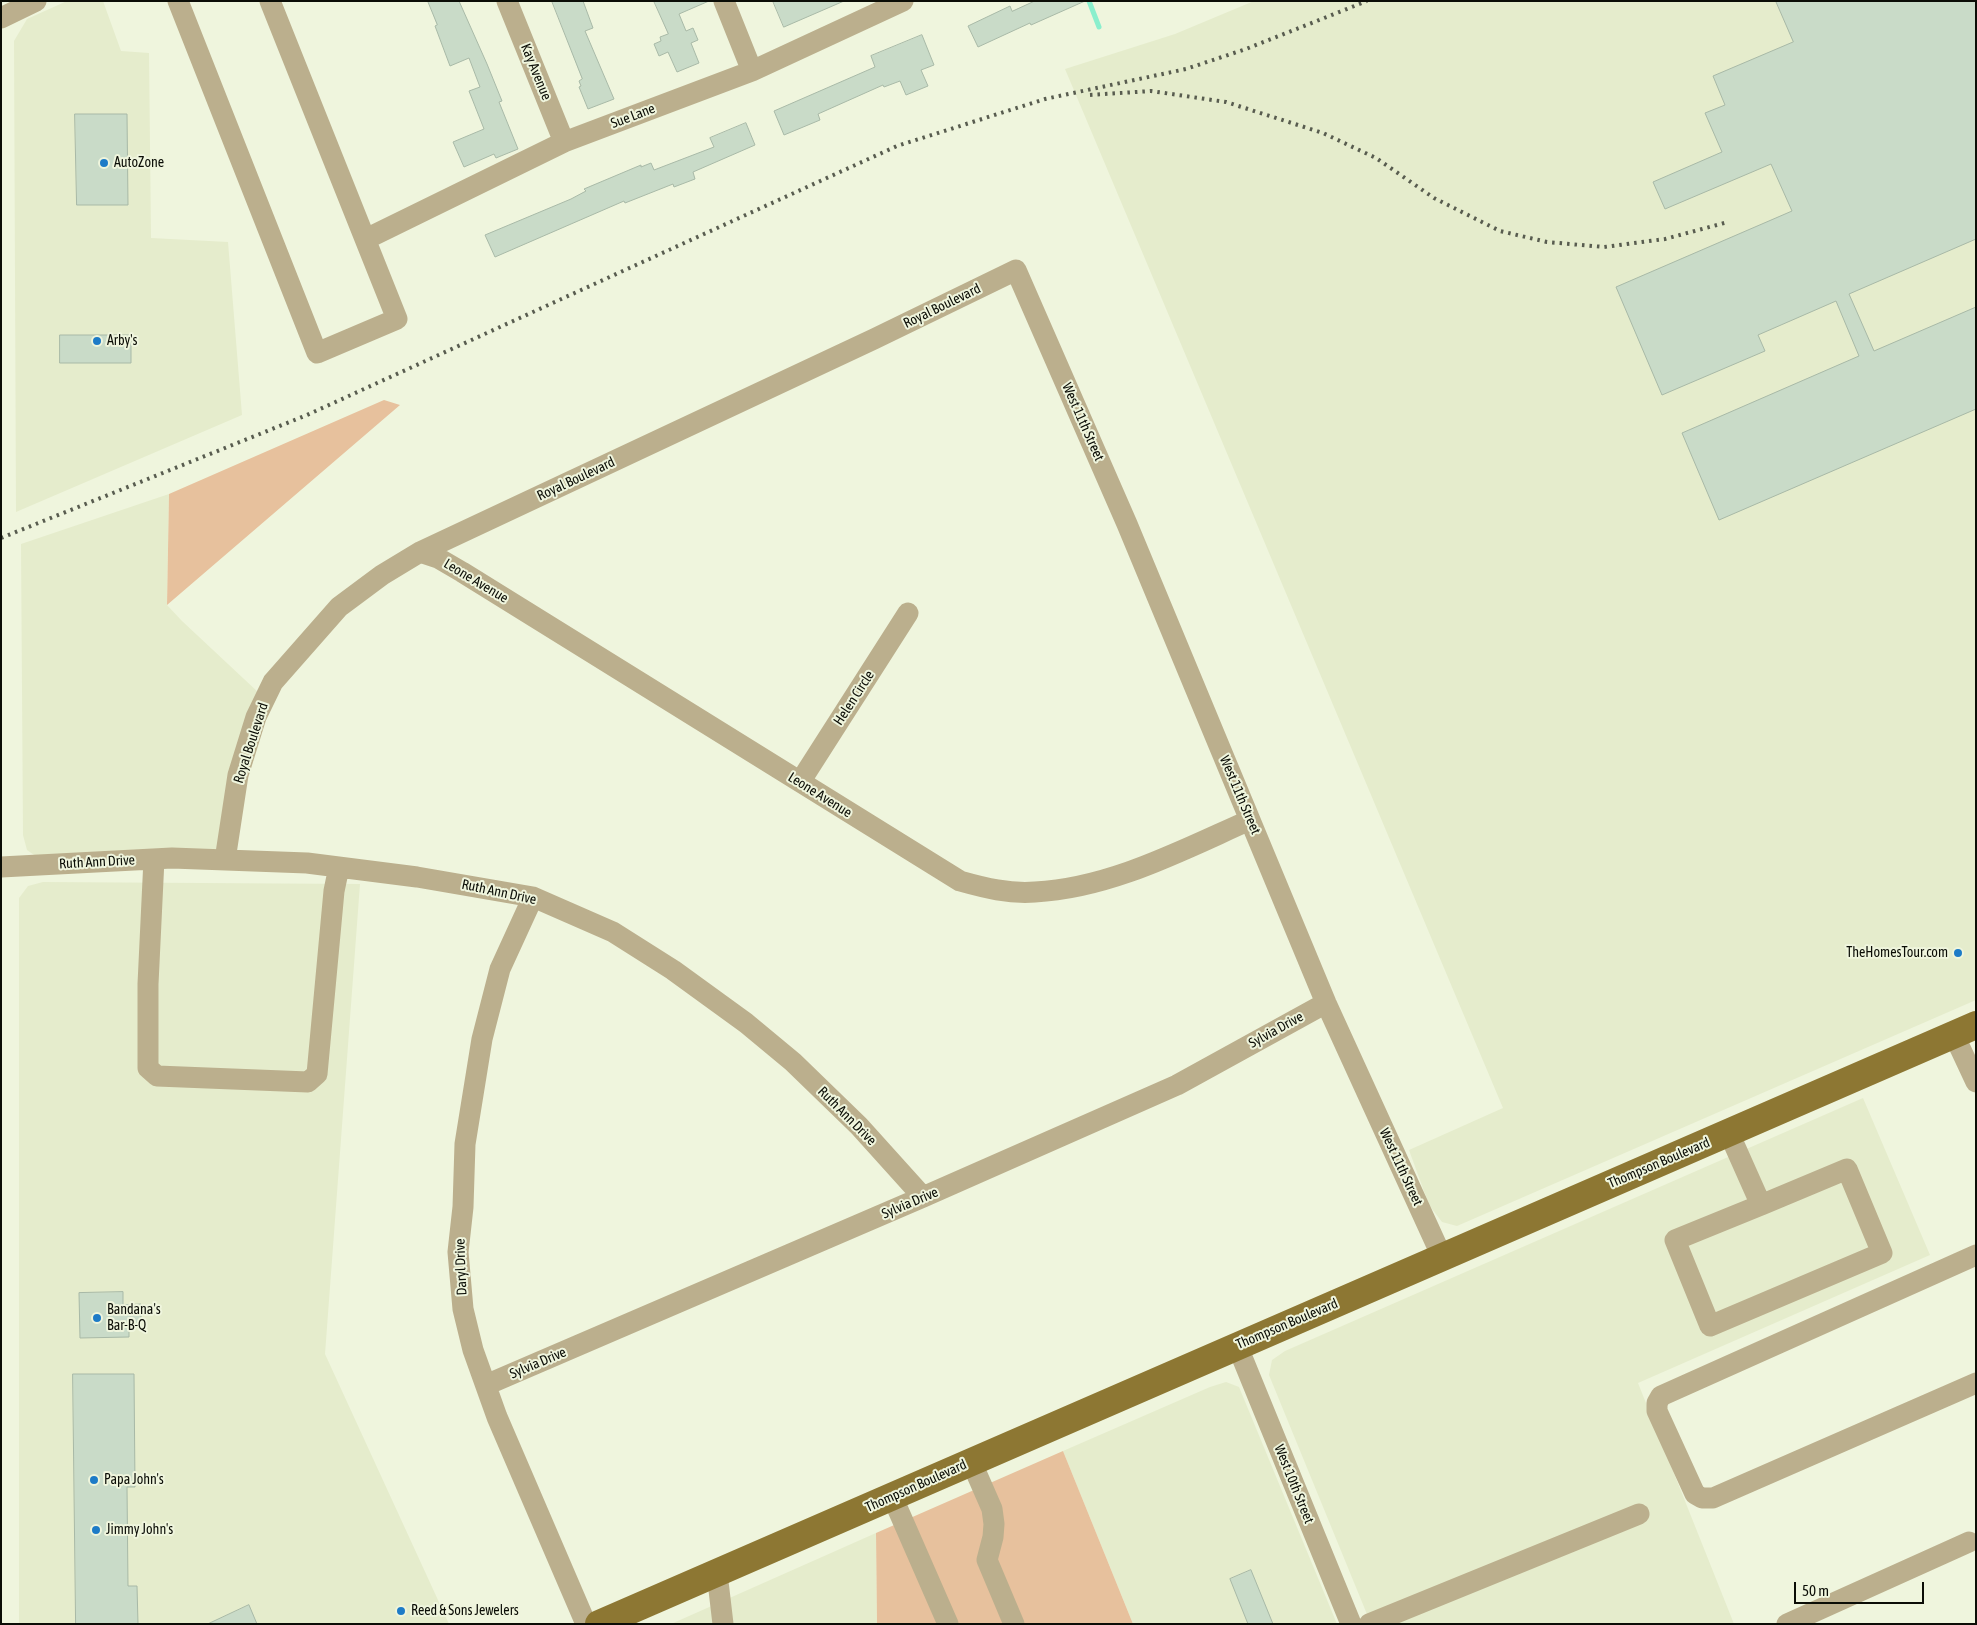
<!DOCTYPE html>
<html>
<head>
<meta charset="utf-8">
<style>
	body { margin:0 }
	#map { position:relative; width:1977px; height:1625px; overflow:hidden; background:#eff5dd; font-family:"Asap Condensed",sans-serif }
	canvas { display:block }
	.frame { position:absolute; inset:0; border:2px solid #0b0d06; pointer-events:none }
	.scale { position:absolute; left:1794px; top:1582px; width:130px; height:22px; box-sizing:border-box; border:2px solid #0b0d06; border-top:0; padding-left:6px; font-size:15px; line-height:18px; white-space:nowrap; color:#0b0d06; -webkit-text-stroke:4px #eff5dd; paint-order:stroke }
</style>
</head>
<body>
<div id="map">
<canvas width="1977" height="1625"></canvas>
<div class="frame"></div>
<div class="scale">50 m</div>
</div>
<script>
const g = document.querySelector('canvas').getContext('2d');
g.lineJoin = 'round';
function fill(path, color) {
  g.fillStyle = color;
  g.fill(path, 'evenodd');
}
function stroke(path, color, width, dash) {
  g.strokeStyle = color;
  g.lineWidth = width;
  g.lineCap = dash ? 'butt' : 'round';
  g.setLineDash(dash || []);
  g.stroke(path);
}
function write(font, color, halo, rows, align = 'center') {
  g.font = font + ' "Asap Condensed",sans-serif';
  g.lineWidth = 4;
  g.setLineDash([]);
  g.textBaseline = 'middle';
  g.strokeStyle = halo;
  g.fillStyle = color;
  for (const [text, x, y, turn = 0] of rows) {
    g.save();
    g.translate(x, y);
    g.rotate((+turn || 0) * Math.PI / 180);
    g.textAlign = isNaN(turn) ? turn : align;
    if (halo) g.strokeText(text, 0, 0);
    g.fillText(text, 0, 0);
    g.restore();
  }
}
const built = new Path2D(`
	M 67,1 L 103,1 L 121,51 L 149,53 L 151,238 L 228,242 L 242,415 L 16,512 L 14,41 L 27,19 Z
	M 1254,1 L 1976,1 L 1976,1000 L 1457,1226 L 1442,1222 L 1429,1205 L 1409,1150 L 1503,1108 L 1065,69 L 1175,34 Z
	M 169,494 L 167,605 L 182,621 L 259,693 L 223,842 L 213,854 L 37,857 L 27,850 L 23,835 L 21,544 Z
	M 43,882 L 360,884 L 325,1354 L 449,1624 L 19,1624 L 19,898 L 28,886 Z
	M 1863,1098 L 1930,1255 L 1638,1383 L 1734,1624 L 1371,1624 L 1269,1375 L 1272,1360 L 1285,1351 Z
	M 1226,1382 L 1239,1387 L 1337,1624 L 1133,1624 L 1063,1451 L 1210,1387 Z
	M 876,1533 L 877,1624 L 671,1624 Z`);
const green = new Path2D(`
	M 384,400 L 400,405 L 167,605 L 169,494 Z
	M 1063,1451 L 1133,1624 L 877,1624 L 876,1533 Z`);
const stream = new Path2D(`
	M 1089,1 L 1099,27`);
const building = new Path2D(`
	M 428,1 L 459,1 L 487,64 L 502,101 L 499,102 L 518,149 L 496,158 L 494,154 L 464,167 L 453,142 L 484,129 L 469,91 L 480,87 L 469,58 L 450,66 L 435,26 L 437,25 Z
	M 552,1 L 583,1 L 593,28 L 585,31 L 614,99 L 588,109 L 579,87 L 581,86 L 579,81 L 582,79 Z
	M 654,1 L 709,1 L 679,14 L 686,31 L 693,28 L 698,40 L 691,43 L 699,63 L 677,72 L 668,52 L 659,56 L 654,44 L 661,41 L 660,37 L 668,34 Z
	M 773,1 L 844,1 L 784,27 Z
	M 1035,1 L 1085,1 L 1031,25 L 1030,23 L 978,47 L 968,26 L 1010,6 L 1012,11 Z
	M 1776,1 L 1976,1 L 1976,239 L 1849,294 L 1874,351 L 1976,307 L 1976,409 L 1719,520 L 1682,433 L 1859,356 L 1836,301 L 1758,335 L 1765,351 L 1662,395 L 1616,287 L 1792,211 L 1771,164 L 1665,209 L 1653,182 L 1722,152 L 1705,113 L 1725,105 L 1713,76 L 1793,42 Z
	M 922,35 L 934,65 L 921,70 L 928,86 L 906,95 L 900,81 L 884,87 L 883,85 L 818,114 L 820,120 L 784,135 L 774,111 L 875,67 L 871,56 Z
	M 75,114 L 127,114 L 128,205 L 77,205 Z
	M 746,123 L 755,145 L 693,172 L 695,179 L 674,187 L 673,184 L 625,203 L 624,201 L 495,257 L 485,235 L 571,199 L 586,191 L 584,189 L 641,165 L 641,167 L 651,163 L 654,170 L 714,147 L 710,138 Z
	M 60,335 L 131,335 L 131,363 L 60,363 Z
	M 123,1292 L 123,1305 L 141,1304 L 141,1326 L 129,1326 L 129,1337 L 80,1338 L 79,1293 Z
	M 73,1374 L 134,1374 L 135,1487 L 127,1487 L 128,1586 L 137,1586 L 138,1624 L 76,1624 Z
	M 1251,1570 L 1273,1624 L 1248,1624 L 1230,1579 Z
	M 249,1605 L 257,1624 L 208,1624 Z`);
const minor = new Path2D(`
	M 178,1 L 317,353 L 397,319 L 270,1
	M 507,1 L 564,142
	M 724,1 L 752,71
	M 1,18 L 36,1
	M 366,239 L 564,142 L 752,71 L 903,1
	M 420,552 L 438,558 L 462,572 L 960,881 C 985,888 1009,894 1035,892 C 1111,888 1182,850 1250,820
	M 800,782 L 908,613
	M 154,859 L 148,984 L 148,1068 L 157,1076 L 308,1082 L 317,1074 L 334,891 L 339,867
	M 225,860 L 238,775 L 256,717 L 273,682 L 339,607 L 382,575 L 420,552 L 874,339 L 1016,270 L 1127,524 L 1326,1003 L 1442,1257
	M 1,867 L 172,858 L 307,863 L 417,877 L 533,897 L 613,932 L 673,970 L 746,1023 L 793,1062 L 859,1126 L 923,1197
	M 533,897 L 500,969 L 482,1039 L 465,1144 L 463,1207 L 458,1252 L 463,1309 L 473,1350 L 497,1417 L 586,1624
	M 1954,1035 L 1976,1082
	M 1729,1133 L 1761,1205 L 1847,1169 L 1882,1253 L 1710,1326 L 1675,1240 L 1761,1205
	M 1976,1255 L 1661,1396 L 1657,1403 L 1657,1411 L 1695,1494 L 1702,1498 L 1713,1498 L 1976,1383
	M 1237,1345 L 1351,1624
	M 486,1385 L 923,1197 L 1177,1085 L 1326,1003
	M 971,1461 L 992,1509 L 994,1524 L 993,1537 L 987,1560 L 1014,1624
	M 892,1496 L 948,1624
	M 717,1573 L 723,1624
	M 1369,1624 L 1639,1514
	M 1787,1624 L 1969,1542`);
const major = new Path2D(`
	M 599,1624 L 1976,1025`);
const rail = new Path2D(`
	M 1090,95 L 1151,91 L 1226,102 L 1323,133 L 1376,158 L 1434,198 L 1500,231 L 1547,242 L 1604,247 L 1665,239 L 1728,222
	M 1,538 L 307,415 L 897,146 L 1045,99 L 1186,69 L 1246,49 L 1367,1`);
const markers = [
	[104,163,5,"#1d7bc7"],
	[97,341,5,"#1d7bc7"],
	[1958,953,5,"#1d7bc7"],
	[97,1318,5,"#1d7bc7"],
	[94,1480,5,"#1d7bc7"],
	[96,1530,5,"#1d7bc7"],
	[401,1611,5,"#1d7bc7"]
];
const streetNames = [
	["Kay Avenue",536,72,68],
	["Sue Lane",633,116,-21],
	["Royal Boulevard",942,306,-26],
	["West 11th Street",1083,422,66],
	["Royal Boulevard",576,479,-25],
	["Leone Avenue",476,581,31],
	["Helen Circle",854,698,-57],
	["Royal Boulevard",251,743,-72],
	["Leone Avenue",820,795,32],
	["West 11th Street",1240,795,67],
	["Ruth Ann Drive",97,862,-3],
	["Ruth Ann Drive",499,892,12],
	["Sylvia Drive",1276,1030,-29],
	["Ruth Ann Drive",847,1116,45],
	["Thompson Boulevard",1659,1163,-23],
	["West 11th Street",1401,1167,65],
	["Sylvia Drive",910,1203,-23],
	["Daryl Drive",461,1267,-92],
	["Thompson Boulevard",1287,1324,-23],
	["Sylvia Drive",538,1363,-23],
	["West 10th Street",1294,1484,68],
	["Thompson Boulevard",916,1486,-24]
];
const poiNames = [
	["AutoZone",114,163],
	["Arby's",107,341],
	["TheHomesTour.com",1948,953,"right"],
	["Bandana's",107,1310],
	["Bar-B-Q",107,1326],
	["Papa John's",104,1480],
	["Jimmy John's",106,1530],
	["Reed & Sons Jewelers",411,1611]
];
fill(built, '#e5eccc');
fill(green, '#e7c19d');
stroke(stream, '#8aefcd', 5);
fill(building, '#c9dbc8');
stroke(building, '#a8b9a7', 1);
stroke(minor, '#bbaf8d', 21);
stroke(major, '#8d7733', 28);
stroke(rail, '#585c4f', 4, [2.5, 5]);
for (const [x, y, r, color] of markers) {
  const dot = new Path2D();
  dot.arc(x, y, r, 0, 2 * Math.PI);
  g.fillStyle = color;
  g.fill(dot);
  stroke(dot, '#eff5dd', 2);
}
write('14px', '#0b0d06', '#eff5dd', streetNames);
write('14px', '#0b0d06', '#eff5dd', poiNames, 'left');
</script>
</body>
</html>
